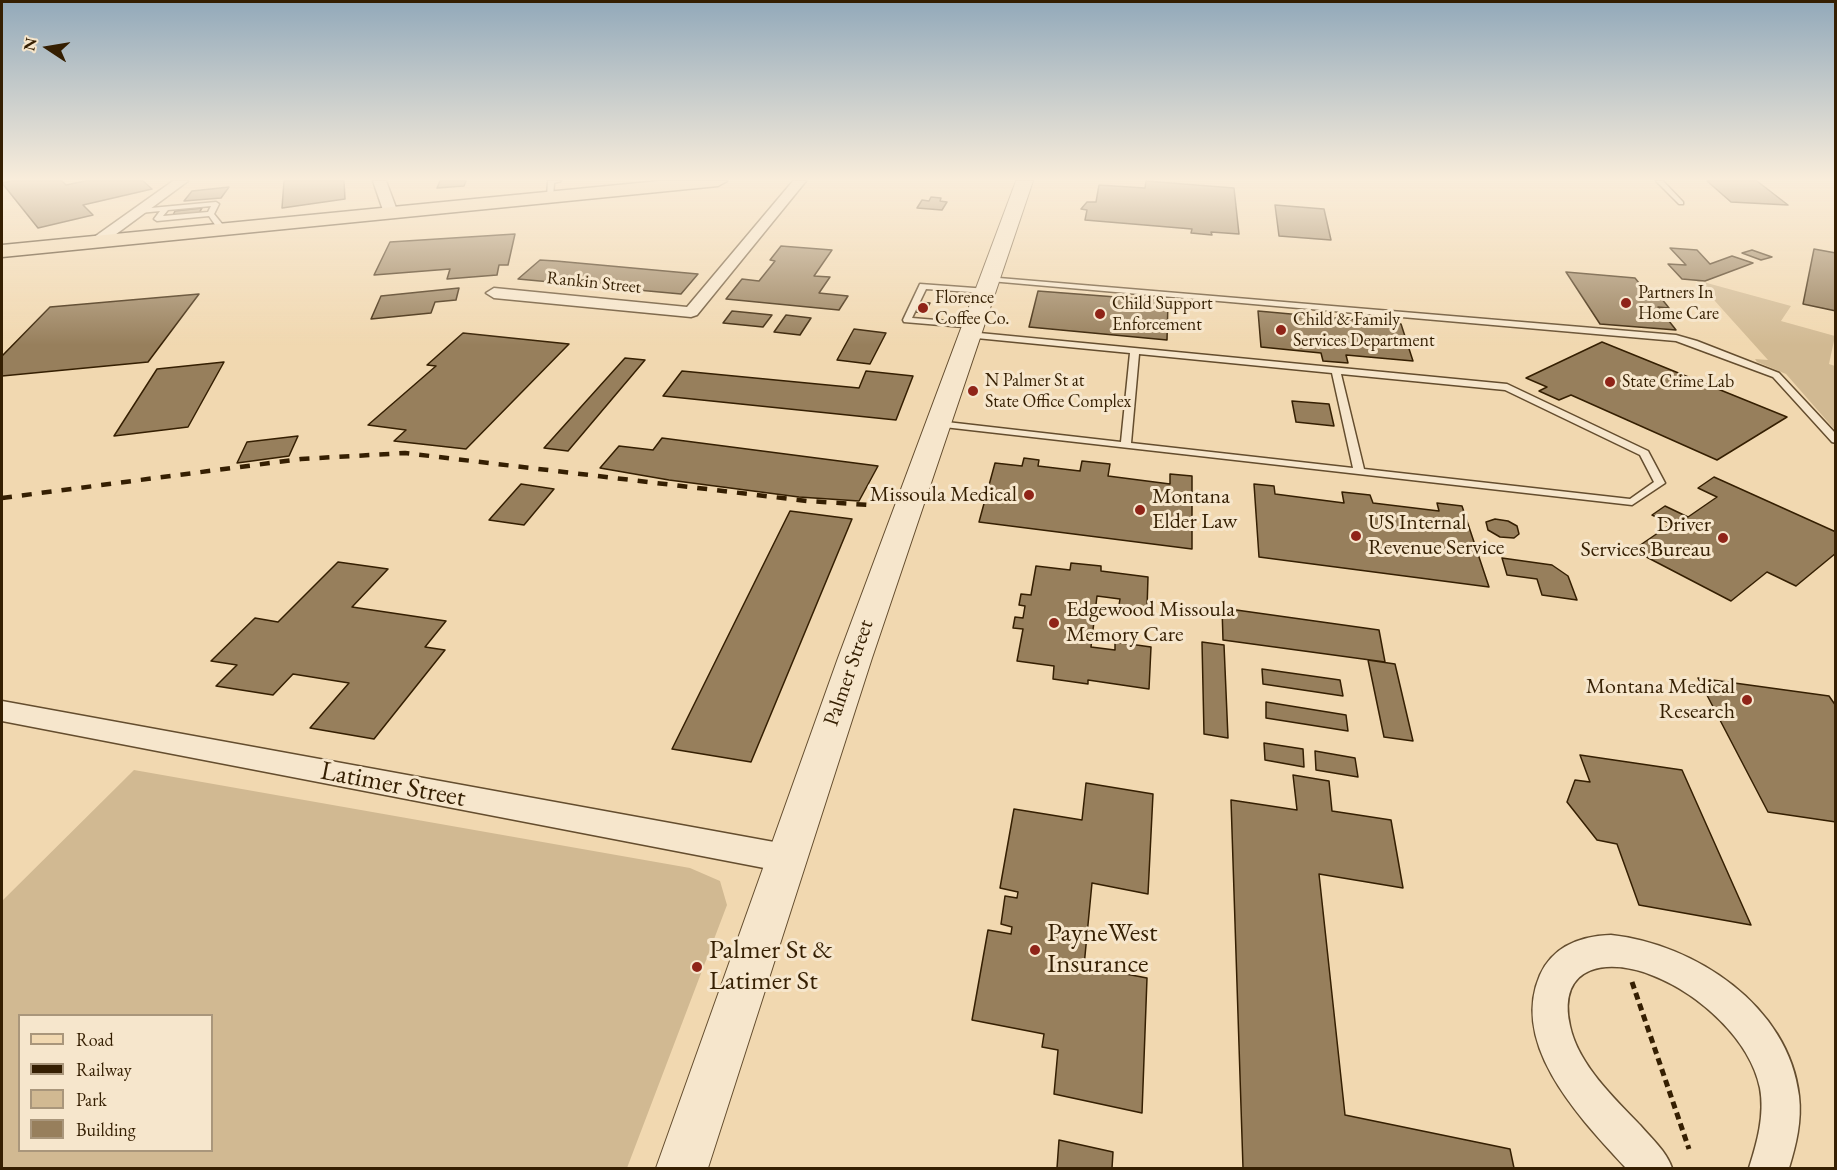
<!DOCTYPE html>
<html>
<head>
<meta charset="utf-8">
<style>
	body { margin:0 }
	#map { position:relative; width:1837px; height:1170px; overflow:hidden; background:#f1d8b0; font-family:"EB Garamond",serif }
	canvas { display:block }
	.frame { position:absolute; inset:0; border:3px solid #351f02; pointer-events:none }
	.legend { position:absolute; left:18px; top:1014px; width:195px; height:138px; box-sizing:border-box; background:#f6e6cc; border:2px solid #a9967b; margin:0; padding:8px 10px; list-style:none; font-size:18px; color:#351f02 }
	.legend li { display:flex; align-items:center; gap:12px; height:30px }
	.legend b { width:30px; border:2px solid #a9967b }
	.north { position:absolute; left:18px; top:18px; width:60px; height:60px; -webkit-text-stroke:4px #f6e6cc; paint-order:stroke; rotate:282deg; font-size:16px; font-weight:700; line-height:24px; text-align:center; color:#351f02 }
	.north::after { content:''; display:block; margin:auto; width:21px; height:27px; background:#351f02; clip-path:polygon(50% 0,100% 100%,50% 72%,0 100%) }
</style>
</head>
<body>
<div id="map">
<canvas width="1837" height="1170"></canvas>
<div class="frame"></div>
<ul class="legend">
<li><b style="height:8px;background:#f1d8b0"></b>Road</li>
<li><b style="height:8px;background:#351f02"></b>Railway</li>
<li><b style="height:16px;background:#d1b992"></b>Park</li>
<li><b style="height:16px;background:#977f5c"></b>Building</li>
</ul>
<div class="north">N</div>
</div>
<script>
const g = document.querySelector('canvas').getContext('2d');
g.lineJoin = 'round';
function fill(path, color) {
  g.fillStyle = color;
  g.fill(path, 'evenodd');
}
function stroke(path, color, width, dash) {
  g.strokeStyle = color;
  g.lineWidth = width;
  g.lineCap = dash ? 'butt' : 'round';
  g.setLineDash(dash || []);
  g.stroke(path);
}
function write(font, color, halo, rows, align = 'center') {
  g.font = font + ' "EB Garamond",serif';
  g.lineWidth = 6;
  g.setLineDash([]);
  g.textBaseline = 'middle';
  g.strokeStyle = halo;
  g.fillStyle = color;
  for (const [text, x, y, turn = 0] of rows) {
    g.save();
    g.translate(x, y);
    g.rotate((+turn || 0) * Math.PI / 180);
    g.textAlign = isNaN(turn) ? turn : align;
    if (halo) g.strokeText(text, 0, 0);
    g.fillText(text, 0, 0);
    g.restore();
  }
}
const green = new Path2D(`
	M 1696,280 L 1791,306 L 1781,321 L 1835,336 L 1829,364 L 1835,366 L 1835,430 L 1786,374 L 1757,362 L 1755,359 L 1768,360 Z
	M 134,770 L 690,868 L 720,881 L 727,905 L 627,1168 L 2,1168 L 2,901 ZM 20,1016 L 212,1016 L 212,1150 L 20,1150 Z`);
const building = new Path2D(`
	M 11,181 L 62,181 L 66,185 L 85,181 L 143,181 L 152,189 L 83,205 L 93,215 L 38,228 L 2,183 Z
	M 284,181 L 344,181 L 345,199 L 282,208 Z
	M 440,181 L 466,181 L 464,186 L 437,188 Z
	M 1146,181 L 1234,188 L 1239,234 L 1211,232 L 1212,235 L 1191,233 L 1192,229 L 1085,220 L 1087,210 L 1081,209 L 1087,202 L 1096,202 L 1099,185 L 1145,188 Z
	M 1707,181 L 1757,181 L 1788,205 L 1731,202 Z
	M 229,187 L 221,198 L 184,201 L 192,191 Z
	M 931,197 L 941,198 L 940,201 L 947,202 L 942,210 L 917,208 L 922,200 L 929,201 Z
	M 1275,205 L 1324,209 L 1331,240 L 1279,236 Z
	M 202,208 L 199,213 L 172,217 L 175,211 Z
	M 515,234 L 508,265 L 499,265 L 497,275 L 447,279 L 450,269 L 374,275 L 390,242 Z
	M 781,246 L 832,250 L 814,276 L 830,277 L 819,293 L 848,296 L 839,310 L 726,299 L 742,279 L 759,281 L 775,261 L 770,260 Z
	M 1670,248 L 1697,250 L 1710,264 L 1732,256 L 1753,263 L 1705,281 L 1682,279 L 1668,264 L 1686,265 Z
	M 1814,249 L 1836,253 L 1836,311 L 1803,304 Z
	M 1752,250 L 1772,257 L 1761,260 L 1742,253 Z
	M 540,260 L 556,261 L 698,274 L 681,294 L 518,279 Z
	M 1566,272 L 1635,278 L 1651,298 L 1661,298 L 1669,308 L 1658,307 L 1676,330 L 1600,324 Z
	M 459,288 L 456,300 L 435,302 L 431,313 L 371,319 L 381,296 Z
	M 1038,291 L 1168,301 L 1167,340 L 1029,327 Z
	M 199,294 L 148,362 L 2,376 L 2,356 L 50,307 Z
	M 920,302 L 930,303 L 925,313 L 915,312 Z
	M 732,311 L 772,315 L 763,327 L 723,323 Z
	M 1258,311 L 1401,324 L 1413,361 L 1346,355 L 1348,363 L 1323,361 L 1321,353 L 1261,347 Z
	M 786,315 L 811,318 L 800,335 L 774,332 Z
	M 854,329 L 886,333 L 870,364 L 837,360 Z
	M 463,333 L 569,344 L 466,449 L 394,441 L 406,430 L 368,425 L 436,366 L 427,365 Z
	M 1602,342 L 1787,417 L 1717,460 L 1571,395 L 1559,400 L 1539,391 L 1547,387 L 1526,378 Z
	M 625,358 L 645,360 L 568,451 L 544,448 Z
	M 224,362 L 188,427 L 114,436 L 157,369 Z
	M 682,371 L 859,388 L 866,371 L 913,376 L 896,420 L 663,396 Z
	M 1292,401 L 1329,404 L 1334,426 L 1296,422 Z
	M 298,436 L 289,456 L 237,463 L 247,442 Z
	M 662,438 L 878,466 L 859,501 L 799,497 L 669,480 L 600,468 L 619,446 L 653,450 Z
	M 1024,458 L 1039,460 L 1038,466 L 1080,471 L 1082,461 L 1110,464 L 1108,476 L 1170,484 L 1170,474 L 1192,476 L 1192,549 L 979,522 L 995,463 L 1022,466 Z
	M 1714,477 L 1836,532 L 1836,553 L 1796,586 L 1767,572 L 1731,601 L 1633,550 L 1671,524 L 1652,515 L 1665,506 L 1688,517 L 1717,497 L 1698,488 Z
	M 521,484 L 554,489 L 524,525 L 489,520 Z
	M 1254,484 L 1274,486 L 1275,494 L 1344,503 L 1342,492 L 1370,495 L 1373,503 L 1439,511 L 1437,503 L 1462,506 L 1489,587 L 1259,557 Z
	M 790,511 L 852,519 L 751,762 L 672,749 Z
	M 1495,519 L 1508,521 L 1517,526 L 1519,534 L 1514,538 L 1500,537 L 1488,530 L 1486,522 Z
	M 1502,558 L 1552,565 L 1568,576 L 1577,600 L 1542,595 L 1537,579 L 1507,575 Z
	M 338,562 L 388,569 L 352,607 L 446,621 L 425,647 L 445,650 L 374,739 L 310,728 L 349,683 L 293,674 L 273,695 L 216,686 L 237,665 L 211,661 L 255,618 L 278,622 Z
	M 1071,563 L 1101,566 L 1101,571 L 1148,577 L 1147,609 L 1119,605 L 1120,599 L 1097,596 L 1091,647 L 1115,650 L 1115,642 L 1151,647 L 1149,689 L 1088,680 L 1088,684 L 1053,679 L 1054,666 L 1017,661 L 1023,629 L 1013,628 L 1015,617 L 1023,618 L 1025,606 L 1019,605 L 1021,594 L 1031,595 L 1036,566 L 1070,570 Z
	M 1222,608 L 1379,630 L 1385,662 L 1223,640 Z
	M 1202,642 L 1224,645 L 1228,738 L 1204,734 Z
	M 1368,660 L 1395,664 L 1413,741 L 1384,737 Z
	M 1262,669 L 1340,680 L 1343,696 L 1263,684 Z
	M 1698,678 L 1829,696 L 1836,706 L 1836,822 L 1768,812 Z
	M 1266,702 L 1346,715 L 1348,731 L 1266,718 Z
	M 1264,743 L 1303,749 L 1304,767 L 1265,760 Z
	M 1315,751 L 1355,758 L 1358,777 L 1316,770 Z
	M 1580,755 L 1682,770 L 1751,925 L 1639,905 L 1617,844 L 1597,840 L 1567,802 L 1575,780 L 1590,782 Z
	M 1293,775 L 1329,781 L 1332,811 L 1391,820 L 1403,888 L 1319,874 L 1345,1115 L 1510,1149 L 1514,1168 L 1243,1168 L 1231,800 L 1297,810 Z
	M 1086,783 L 1153,794 L 1148,894 L 1092,883 L 1084,966 L 1147,978 L 1142,1113 L 1054,1094 L 1058,1050 L 1042,1047 L 1044,1034 L 972,1020 L 988,930 L 1011,934 L 1012,927 L 1001,924 L 1005,896 L 1017,898 L 1018,892 L 1000,888 L 1014,809 L 1082,820 Z
	M 1059,1140 L 1113,1152 L 1112,1168 L 1057,1168 Z`);
const path = new Path2D(`
	M 1632,982 L 1689,1149`);
const service = new Path2D(`
	M 548,181 L 561,181 L 554,183 L 553,198 L 550,200 L 547,198 Z
	M 1656,181 L 1663,181 L 1683,202 L 1683,204 L 1679,204 Z
	M 216,202 L 219,204 L 214,214 L 227,230 L 226,232 L 220,232 L 209,216 L 157,221 L 154,219 L 160,211 L 140,213 L 137,211 L 140,209 ZM 211,206 L 208,212 L 163,216 L 168,210 Z
	M 987,277 L 1676,335 L 1697,341 L 1779,373 L 1836,434 L 1836,443 L 1832,442 L 1773,377 L 1676,341 L 990,281 L 987,281 Z
	M 920,284 L 988,289 L 989,291 L 985,293 L 926,289 L 912,318 L 973,323 L 977,326 L 976,328 L 904,322 L 903,320 Z
	M 969,332 L 1507,384 L 1648,451 L 1665,483 L 1632,505 L 935,426 L 935,422 L 938,421 L 1121,442 L 1130,353 L 966,337 L 966,333 ZM 1139,354 L 1332,373 L 1353,468 L 1131,443 ZM 1341,374 L 1505,390 L 1640,455 L 1654,482 L 1630,499 L 1364,469 Z`);
const minor = new Path2D(`
	M 173,181 L 188,181 L 100,246 L 90,246 L 88,243 L 90,240 Z
	M 373,181 L 386,181 L 398,213 L 396,216 L 386,216 L 384,213 Z
	M 793,181 L 806,181 L 697,315 L 691,317 L 494,298 L 486,293 L 494,288 L 687,307 Z
	M 2,701 L 785,844 L 796,848 L 801,858 L 796,868 L 785,872 L 2,721 Z
	M 1611,935 C 1695,944 1789,1006 1799,1096 C 1802,1121 1796,1145 1789,1168 L 1749,1168 C 1757,1143 1765,1115 1760,1088 C 1750,1039 1699,994 1654,976 C 1609,957 1556,964 1570,1026 C 1578,1064 1614,1098 1640,1125 C 1652,1139 1666,1151 1672,1168 L 1626,1168 C 1582,1120 1509,1046 1540,975 C 1553,946 1581,936 1611,935 Z`);
const tertiary = new Path2D(`
	M 1016,181 L 1033,181 L 872,658 L 708,1168 L 656,1168 L 838,658 Z`);
const primary = new Path2D(`
	M 659,181 L 727,181 L 718,186 L 2,257 L 2,245 Z`);
const rail = new Path2D(`
	M 2,498 L 301,459 L 405,453 L 807,501 L 870,505`);
const markers = [
	[1626,303,6,"#8f2418"],
	[923,308,6,"#8f2418"],
	[1100,314,6,"#8f2418"],
	[1281,330,6,"#8f2418"],
	[1610,382,6,"#8f2418"],
	[973,391,6,"#8f2418"],
	[1029,495,6,"#8f2418"],
	[1140,510,6,"#8f2418"],
	[1356,536,6,"#8f2418"],
	[1723,538,6,"#8f2418"],
	[1054,623,6,"#8f2418"],
	[1747,700,6,"#8f2418"],
	[1035,950,6,"#8f2418"],
	[697,967,6,"#8f2418"]
];
const farStreetnames = [
	["Rankin Street",594,283,6]
];
const farPoinames = [
	["Partners In",1638,293],
	["Home Care",1638,314],
	["Florence",935,298],
	["Coffee Co.",935,319],
	["Child Support",1112,304],
	["Enforcement",1112,325],
	["Child & Family",1293,320],
	["Services Department",1293,341],
	["N Palmer St at",985,381],
	["State Office Complex",985,402],
	["State Crime Lab",1622,382]
];
const poiNames = [
	["Missoula Medical",1017,495],
	["Montana",1152,497,"left"],
	["Elder Law",1152,522,"left"],
	["US Internal",1368,523,"left"],
	["Revenue Service",1368,548,"left"],
	["Driver",1711,525],
	["Services Bureau",1711,550],
	["Edgewood Missoula",1066,610,"left"],
	["Memory Care",1066,635,"left"],
	["Montana Medical",1735,687],
	["Research",1735,712]
];
const streetNames = [
	["Palmer Street",849,673,-71]
];
const nearStreetnames = [
	["Latimer Street",393,785,11]
];
const nearPoinames = [
	["PayneWest",1047,934],
	["Insurance",1047,965],
	["Palmer St &",709,951],
	["Latimer St",709,982]
];
fill(green, '#d1b992');
fill(building, '#977f5c');
stroke(building, '#351f02', 1.5);
stroke(service, '#644d2e', 3);
stroke(minor, '#644d2e', 3);
stroke(tertiary, '#644d2e', 2);
stroke(primary, '#351f02', 3);
stroke(path, '#351f02', 5, [7, 4.5]);
fill(service, '#f6e6cc');
fill(minor, '#f6e6cc');
fill(tertiary, '#f6e6cc');
fill(primary, '#f1d8b0');
stroke(rail, '#351f02', 4.5, [10, 10]);
const sky = g.createLinearGradient(0, 0, 0, 345);
sky.addColorStop(0, '#92a9ba');
sky.addColorStop(0.52, '#f9eddb');
sky.addColorStop(1, '#f9eddb00');
g.fillStyle = sky;
g.fillRect(0, 0, 1837, 345);
for (const [x, y, r, color] of markers) {
  const dot = new Path2D();
  dot.arc(x, y, r, 0, 2 * Math.PI);
  g.fillStyle = color;
  g.fill(dot);
  stroke(dot, '#f6e6cc', 2);
}
write('18px', '#351f02', '#f6e6cc', farStreetnames);
write('18px', '#351f02', '#f6e6cc', farPoinames, 'left');
write('22px', '#351f02', '#f6e6cc', poiNames, 'right');
write('22px', '#351f02', '#f6e6cc', streetNames);
write('27px', '#351f02', '#f6e6cc', nearStreetnames);
write('27px', '#351f02', '#f6e6cc', nearPoinames, 'left');
</script>
</body>
</html>
